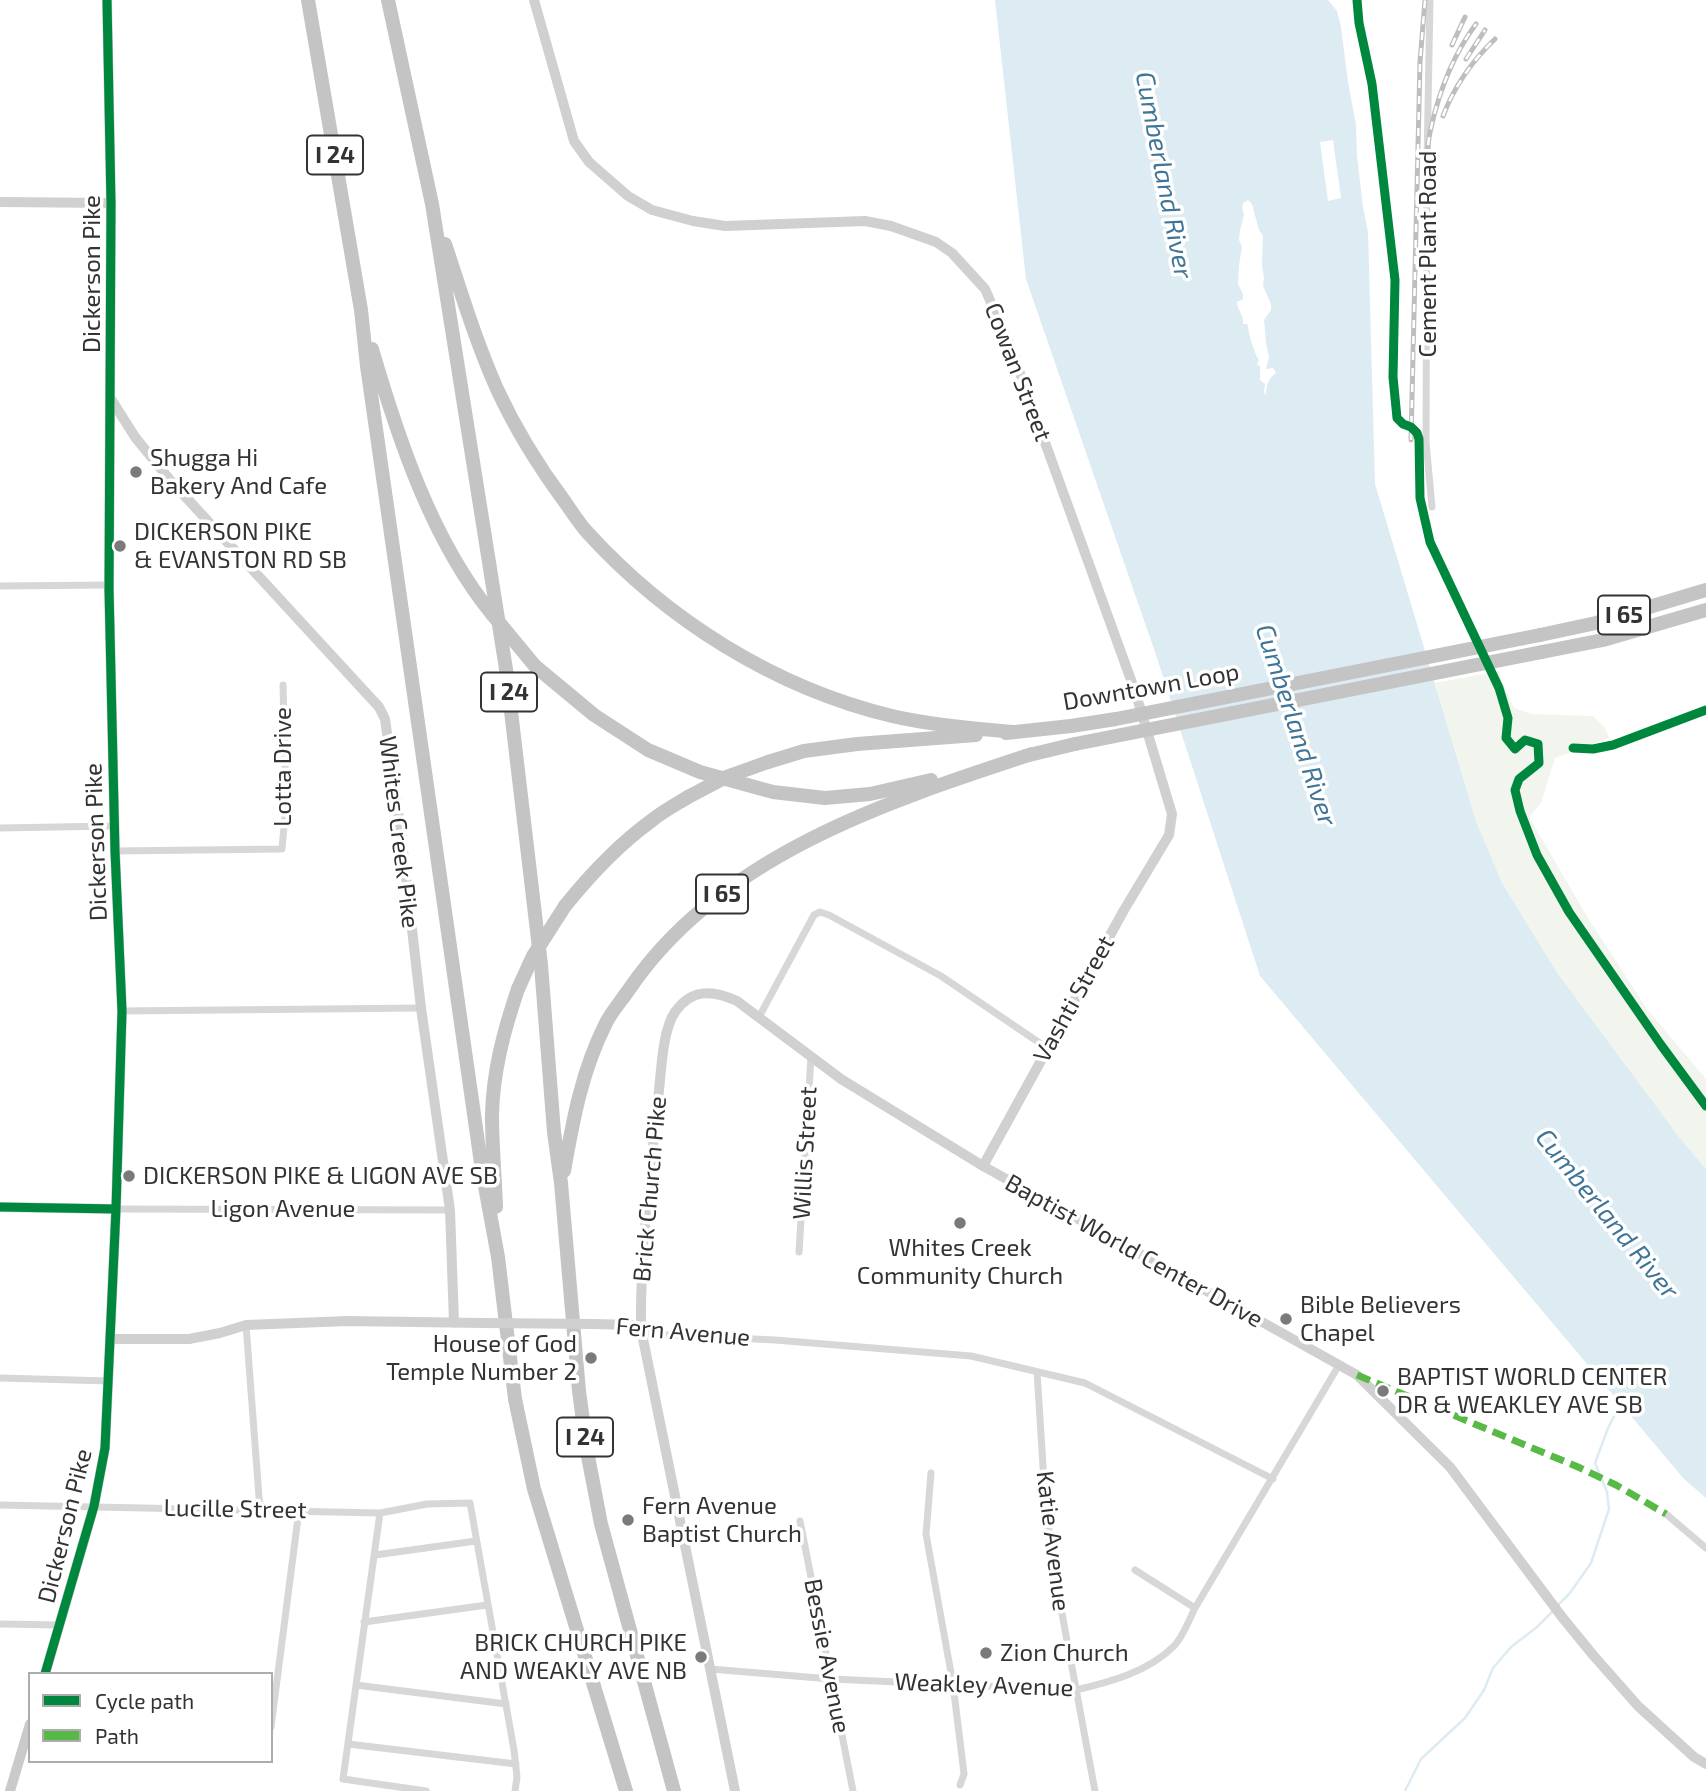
<!DOCTYPE html>
<html>
<head>
<meta charset="utf-8">
<style>
	body { margin:0 }
	#map { position:relative; width:1706px; height:1791px; overflow:hidden; background:#fff; font-family:"Exo 2",sans-serif }
	canvas { display:block }
	.legend { position:absolute; left:28px; top:1672px; width:245px; height:91px; box-sizing:border-box; background:#fff; border:2px solid #adadad; margin:0; padding:9px 12px; list-style:none; font-size:21px; color:#333 }
	.legend li { display:flex; align-items:center; gap:14px; height:35px }
	.legend b { width:35px; border:2px solid #adadad }
</style>
</head>
<body>
<div id="map">
<canvas width="1706" height="1791"></canvas>
<ul class="legend">
<li><b style="height:9px;background:#00873e"></b>Cycle path</li>
<li><b style="height:9px;background:#58b947"></b>Path</li>
</ul>
</div>
<script>
const g = document.querySelector('canvas').getContext('2d');
g.lineJoin = 'round';
function fill(path, color) {
  g.fillStyle = color;
  g.fill(path, 'evenodd');
}
function stroke(path, color, width, dash) {
  g.strokeStyle = color;
  g.lineWidth = width;
  g.lineCap = dash ? 'butt' : 'round';
  g.setLineDash(dash || []);
  g.stroke(path);
}
function write(font, color, halo, rows, align = 'center') {
  g.font = font + ' "Exo 2",sans-serif';
  g.lineWidth = 7;
  g.setLineDash([]);
  g.textBaseline = 'middle';
  g.strokeStyle = halo;
  g.fillStyle = color;
  for (const [text, x, y, turn = 0] of rows) {
    g.save();
    g.translate(x, y);
    g.rotate((+turn || 0) * Math.PI / 180);
    g.textAlign = isNaN(turn) ? turn : align;
    if (halo) g.strokeText(text, 0, 0);
    g.fillText(text, 0, 0);
    g.restore();
  }
}
const green = new Path2D(`
	M 1500,671 L 1501,679 L 1514,708 L 1532,714 L 1593,716 L 1605,728 L 1609,738 L 1555,758 L 1541,803 L 1529,817 L 1588,918 L 1647,1009 L 1706,1079 L 1706,1169 L 1679,1137 L 1558,974 L 1502,883 L 1476,821 L 1435,683 Z`);
const water = new Path2D(`
	M 995,0 L 1328,0 L 1337,11 L 1341,27 L 1348,82 L 1356,125 L 1357,156 L 1363,207 L 1368,232 L 1375,484 L 1476,821 L 1502,883 L 1558,974 L 1679,1137 L 1706,1169 L 1706,1498 L 1684,1479 L 1260,976 L 1156,655 L 1026,279 ZM 1333,140 L 1341,198 L 1328,201 L 1320,142 ZM 1248,200 L 1252,204 L 1259,230 L 1263,236 L 1262,266 L 1264,278 L 1263,286 L 1271,304 L 1271,310 L 1264,320 L 1266,343 L 1269,357 L 1266,369 L 1273,368 L 1276,373 C 1268,378 1266,387 1266,396 L 1264,392 L 1265,384 L 1260,380 L 1260,366 L 1257,365 L 1259,360 C 1255,355 1248,333 1248,326 L 1247,324 L 1243,324 C 1244,315 1238,311 1237,302 L 1243,299 L 1243,294 L 1238,284 L 1239,265 L 1242,247 L 1239,240 L 1240,230 L 1244,215 L 1242,208 L 1243,203 Z`);
const stream = new Path2D(`
	M 1558,1605 L 1570,1593 L 1591,1563 L 1609,1509 L 1607,1492 L 1595,1463 L 1608,1428 L 1621,1403
	M 1405,1791 L 1421,1759 L 1465,1718 L 1484,1690 L 1493,1668 L 1511,1647 L 1537,1627 L 1554,1610`);
const street = new Path2D(`
	M 1430,0 L 1427,162 L 1426,442 L 1432,507
	M 0,586 L 109,585
	M 1573,748 L 1593,749 L 1613,745 L 1706,710
	M 0,828 L 114,826
	M 115,851 L 282,849 L 286,804 L 283,685
	M 122,1011 L 421,1008
	M 759,1017 L 814,915 L 820,912 L 829,915 L 941,976 L 1047,1048
	M 116,1209 L 450,1210
	M 799,1252 L 811,1056
	M 246,1325 L 260,1510
	M 641,1329 L 649,1334 L 775,1340 L 971,1356 L 1085,1383 L 1273,1479
	M 1037,1372 L 1045,1497 L 1053,1565 L 1095,1791
	M 0,1378 L 109,1381
	M 931,1473 L 926,1534 L 953,1684 L 964,1774 L 960,1785
	M 0,1505 L 380,1513 L 427,1504 L 470,1503 L 514,1750 L 517,1777 L 515,1791
	M 380,1513 L 343,1779 L 426,1791
	M 1666,1514 L 1706,1548
	M 800,1521 L 853,1791
	M 375,1555 L 476,1541
	M 1135,1570 L 1195,1608
	M 364,1622 L 487,1605
	M 0,1624 L 59,1625
	M 710,1669 L 831,1679 L 1076,1690 C 1110,1682 1148,1672 1174,1646 C 1183,1637 1189,1620 1195,1608 L 1339,1365
	M 356,1685 L 506,1704
	M 271,1727 L 299,1510
	M 348,1744 L 516,1764`);
const secondary = new Path2D(`
	M 534,0 L 574,141 L 589,162 L 628,196 L 652,210 L 693,221 L 725,226 L 865,221 L 891,226 L 936,242 L 952,253 L 985,289 L 1011,348 L 1026,390 L 1135,691 L 1172,814 L 1169,835 L 1124,910 L 983,1166
	M 0,202 L 111,203
	M 111,399 L 135,437 L 170,480 L 379,707 L 385,719 L 401,833 L 421,1008 L 450,1210 L 454,1323
	M 0,1207 L 116,1209
	M 594,1324 L 632,1325 L 641,1329
	M 110,1339 L 189,1339 L 220,1333 L 246,1325 L 348,1321 L 483,1323
	M 735,1791 L 641,1329 C 640,1253 650,1176 658,1100 C 661,1076 662,1030 675,1012 C 692,988 713,990 737,1001 L 841,1079 L 983,1166 L 1357,1375 L 1450,1467 L 1562,1617 L 1593,1655 L 1638,1706 L 1694,1757 L 1706,1764`);
const primary = new Path2D(`
	M 45,1674 L 94,1506 L 105,1448 L 116,1209 L 122,1011 L 115,851 L 109,589 L 111,203 L 107,0
	M 10,1791 L 30,1724`);
const highway = new Path2D(`
	M 308,0 L 361,310 L 367,366 L 482,1170 L 498,1257 L 515,1399 L 534,1489 L 626,1791
	M 388,0 L 432,204 L 506,669 L 541,965 L 554,1132 L 561,1183 L 579,1391 L 587,1451 L 601,1524 L 674,1791
	M 445,244 C 461,292 476,342 497,389 C 515,428 539,467 565,502 C 572,512 579,523 587,532 C 667,620 775,688 892,716 C 931,725 972,728 1013,732
	M 372,349 C 398,438 432,541 492,614
	M 1540,635 L 1596,623 L 1706,590
	M 1542,652 L 1603,640 L 1706,610
	M 535,666 L 594,715 L 648,750 L 700,772 L 773,792 L 825,798 L 870,794 L 931,780
	M 1006,733 L 1071,726
	M 1025,756 L 1075,744
	M 768,762 L 804,751 L 857,744 L 976,735
	M 565,906 C 590,875 618,845 651,821 C 662,812 675,805 688,797
	M 564,1171 C 573,1120 582,1070 606,1023 C 612,1011 622,1000 630,988 C 721,855 886,802 1032,754
	M 496,1207 C 495,1176 492,1145 492,1115 C 493,1071 504,1030 518,989`);
const rail = new Path2D(`
	M 1452,45 L 1465,17
	M 1466,59 L 1485,30
	M 1443,116 C 1454,87 1473,60 1495,39
	M 1426,161 C 1428,150 1428,139 1431,128 C 1439,92 1453,55 1476,24
	M 1411,440 L 1420,62 L 1425,0`);
const secondaryBridge = new Path2D(`
	M 483,1323 L 594,1324`);
const highwayBridge = new Path2D(`
	M 492,614 L 535,666
	M 1071,726 L 1116,719 L 1540,635
	M 1075,744 L 1542,652
	M 688,797 L 726,777 L 768,762
	M 518,989 L 533,956 L 565,906`);
const quiet = new Path2D(`
	M 1357,1375 L 1578,1467 L 1616,1485 L 1666,1514`);
const cycleway = new Path2D(`
	M 1357,0 L 1359,23 L 1372,84 L 1395,280 L 1393,377 L 1397,418 L 1403,424 L 1411,427 L 1417,433 L 1419,439 L 1420,498 L 1430,542 L 1499,688 L 1508,718 L 1506,738 L 1515,749 L 1525,740 L 1538,744 L 1539,763 L 1519,779 L 1515,790 L 1520,811 L 1537,855 L 1569,912 L 1661,1045 L 1706,1106
	M 1573,748 L 1593,749 L 1613,745 L 1706,710
	M 0,1207 L 116,1209
	M 45,1674 L 94,1506 L 105,1448 L 116,1209 L 122,1011 L 115,851 L 109,589 L 111,203 L 107,0`);
const markers = [
	[136,472,7,"#7a7a7a"],
	[120,546,7,"#7a7a7a"],
	[129,1176,7,"#7a7a7a"],
	[960,1223,7,"#7a7a7a"],
	[1286,1319,7,"#7a7a7a"],
	[591,1358,7,"#7a7a7a"],
	[1383,1391,7,"#7a7a7a"],
	[628,1520,7,"#7a7a7a"],
	[986,1653,7,"#7a7a7a"],
	[701,1657,7,"#7a7a7a"]
];
const shields = [
	[335,155,56],
	[1624,615,52],
	[509,692,56],
	[722,894,52],
	[585,1437,56]
];
const shieldNames = [
	["I 24",335,155],
	["I 65",1624,615],
	["I 24",509,692],
	["I 65",722,894],
	["I 24",585,1437]
];
const streetNames = [
	["Cement Plant Road",1428,254,-90],
	["Dickerson Pike",92,274,-90],
	["Cowan Street",1018,372,69],
	["Downtown Loop",1151,687,-10],
	["Lotta Drive",283,767,-90],
	["Whites Creek Pike",399,832,83],
	["Dickerson Pike",96,842,-92],
	["Vashti Street",1074,999,-61],
	["Willis Street",805,1153,-87],
	["Brick Church Pike",650,1189,-85],
	["Ligon Avenue",283,1209],
	["Baptist World Center Drive",1134,1251,29],
	["Fern Avenue",683,1332,5],
	["Lucille Street",235,1509,1],
	["Dickerson Pike",65,1526,-76],
	["Katie Avenue",1053,1541,83],
	["Bessie Avenue",827,1656,79],
	["Weakley Avenue",984,1685,2]
];
const poiNames = [
	["Shugga Hi",150,458],
	["Bakery And Cafe",150,486],
	["DICKERSON PIKE",134,532],
	["& EVANSTON RD SB",134,560],
	["DICKERSON PIKE & LIGON AVE SB",143,1176],
	["Whites Creek",960,1248,"center"],
	["Community Church",960,1276,"center"],
	["Bible Believers",1300,1305],
	["Chapel",1300,1333],
	["House of God",577,1344,"right"],
	["Temple Number 2",577,1372,"right"],
	["BAPTIST WORLD CENTER",1397,1377],
	["DR & WEAKLEY AVE SB",1397,1405],
	["Fern Avenue",642,1506],
	["Baptist Church",642,1534],
	["BRICK CHURCH PIKE",687,1643,"right"],
	["AND WEAKLY AVE NB",687,1671,"right"],
	["Zion Church",1000,1653]
];
const waterNames = [
	["Cumberland River",1164,175,79],
	["Cumberland River",1296,725,72],
	["Cumberland River",1607,1214,51]
];
fill(green, '#f1f5ed');
fill(water, '#ddebf3');
stroke(stream, '#ddebf3', 2.5);
stroke(street, '#d7d7d7', 7);
stroke(secondary, '#d0d0d0', 10);
stroke(primary, '#cacaca', 10);
stroke(highway, '#c4c4c4', 14);
stroke(rail, '#bebebe', 5);
stroke(rail, '#fff', 2.5, [8]);
stroke(secondaryBridge, '#d0d0d0', 10);
stroke(highwayBridge, '#c4c4c4', 14);
stroke(quiet, '#58b947', 7, [14, 7]);
stroke(cycleway, '#00873e', 9);
for (const [x, y, r, color] of markers) {
  const dot = new Path2D();
  dot.arc(x, y, r, 0, 2 * Math.PI);
  g.fillStyle = color;
  g.fill(dot);
  stroke(dot, '#fff', 2.5);
}
for (const [x, y, w] of shields) {
  const box = new Path2D();
  box.roundRect(x - w / 2, y - 19.5, w, 39, 5);
  g.fillStyle = '#fff';
  g.fill(box);
  stroke(box, '#333', 2);
}
write('bold 23px', '#333', null, shieldNames);
write('24px', '#333', '#fff', streetNames);
write('24px', '#333', '#fff', poiNames, 'left');
write('italic 26px', '#3f7597', '#fff', waterNames);
</script>
</body>
</html>
